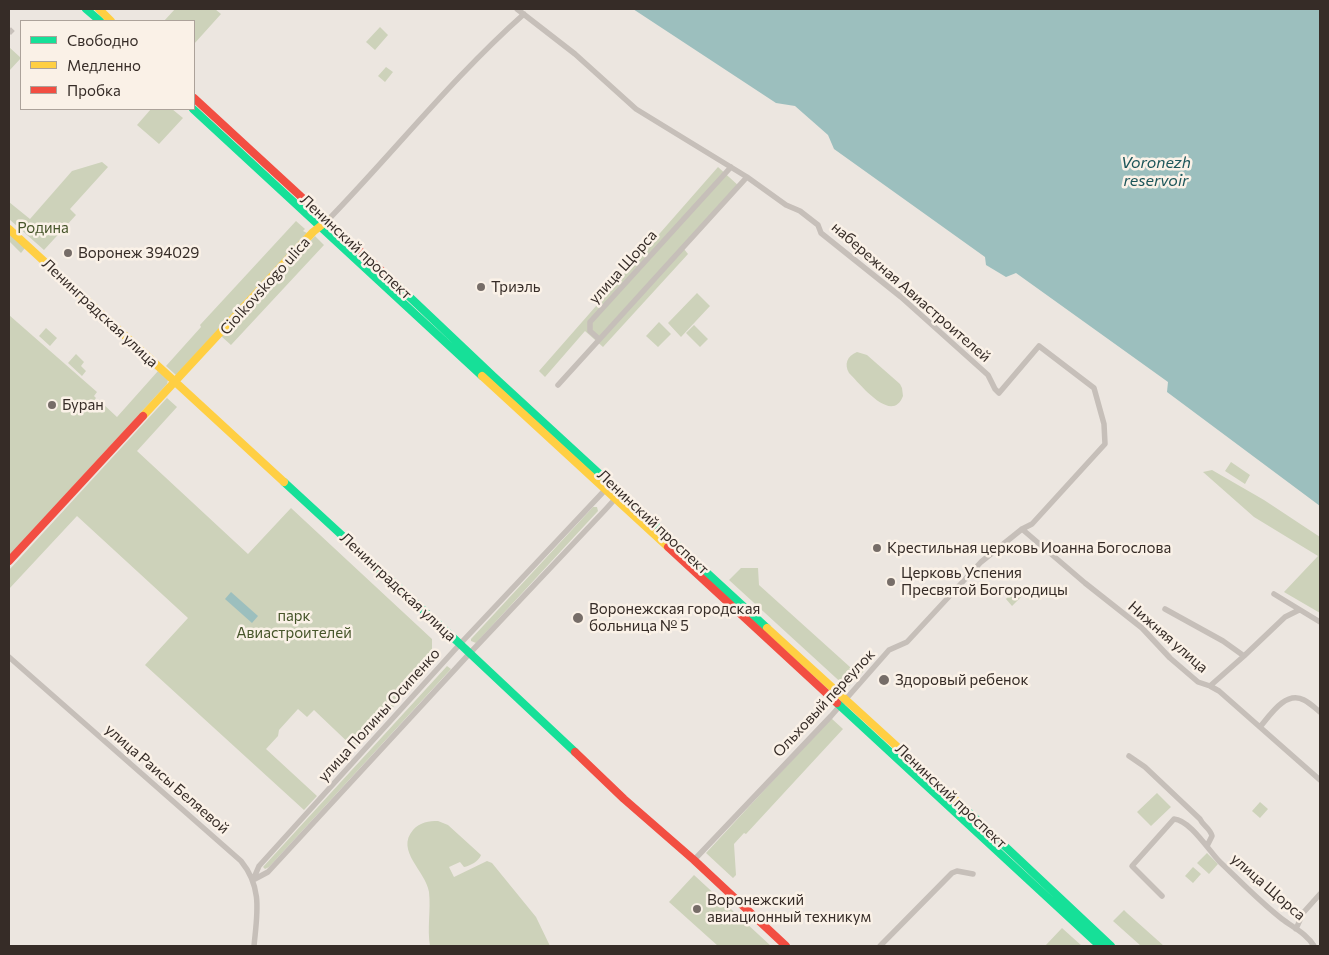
<!DOCTYPE html>
<html>
<head>
<meta charset="utf-8">
<style>
	body { margin:0 }
	#map { position:relative; width:1329px; height:955px; overflow:hidden; background:#ece6e0; font-family:Commissioner,sans-serif }
	canvas { display:block }
	.frame { position:absolute; inset:0; border:10px solid #362c27; pointer-events:none }
	.legend { position:absolute; left:20px; top:20px; width:175px; height:90px; box-sizing:border-box; background:#faf1e7; border:1px solid #aca29a; margin:0; padding:6px 9px; list-style:none; font-size:15px; color:#362c27 }
	.legend li { display:flex; align-items:center; gap:10px; height:25px }
	.legend b { width:25px; border:1px solid #aca29a }
</style>
</head>
<body>
<div id="map">
<canvas width="1329" height="955"></canvas>
<div class="frame"></div>
<ul class="legend">
<li><b style="height:6px;background:#16e098"></b>Свободно</li>
<li><b style="height:6px;background:#ffcf43"></b>Медленно</li>
<li><b style="height:6px;background:#f24e42"></b>Пробка</li>
</ul>
</div>
<script>
const g = document.querySelector('canvas').getContext('2d');
g.lineJoin = 'round';
function fill(path, color) {
  g.fillStyle = color;
  g.fill(path, 'evenodd');
}
function stroke(path, color, width, dash) {
  g.strokeStyle = color;
  g.lineWidth = width;
  g.lineCap = dash ? 'butt' : 'round';
  g.setLineDash(dash || []);
  g.stroke(path);
}
function write(font, color, halo, rows, align = 'center') {
  g.font = font + ' Commissioner,sans-serif';
  g.lineWidth = 5;
  g.setLineDash([]);
  g.textBaseline = 'middle';
  g.strokeStyle = halo;
  g.fillStyle = color;
  for (const [text, x, y, turn = 0] of rows) {
    g.save();
    g.translate(x, y);
    g.rotate((+turn || 0) * Math.PI / 180);
    g.textAlign = isNaN(turn) ? turn : align;
    if (halo) g.strokeText(text, 0, 0);
    g.fillText(text, 0, 0);
    g.restore();
  }
}
const green = new Path2D(`
	M 175,9 L 215,9 L 221,14 L 194,44 L 194,21 L 164,21 Z
	M 380,27 L 388,35 L 375,50 L 366,42 Z
	M 9,47 L 21,58 L 9,71 Z
	M 386,67 L 393,72 L 385,82 L 378,76 Z
	M 151,109 L 172,109 L 183,118 L 159,144 L 137,125 Z
	M 102,162 L 108,167 L 70,209 L 76,215 L 44,250 L 9,219 L 9,202 L 30,219 L 72,171 Z
	M 718,167 L 740,187 L 684,249 L 688,254 L 603,347 L 585,331 L 545,377 L 539,371 Z
	M 296,221 L 305,229 L 303,231 L 307,233 L 176,375 L 166,366 L 201,327 L 200,325 Z
	M 9,233 L 25,248 L 21,253 L 9,241 Z
	M 315,236 L 324,245 L 231,345 L 221,336 Z
	M 697,293 L 710,306 L 681,337 L 668,323 Z
	M 9,315 L 97,392 L 94,396 L 96,398 L 92,403 L 98,407 L 102,403 L 117,417 L 158,371 L 168,380 L 167,384 L 9,556 Z
	M 659,322 L 671,334 L 658,347 L 646,336 Z
	M 694,325 L 708,339 L 700,347 L 686,333 Z
	M 46,328 L 57,338 L 50,346 L 39,336 Z
	M 857,352 L 867,355 L 900,384 L 902,388 L 903,396 C 892,425 860,384 849,373 C 844,364 847,356 857,352 Z
	M 76,354 L 84,362 L 81,366 L 86,371 L 82,376 L 68,363 Z
	M 167,398 L 177,407 L 137,451 L 248,554 L 291,508 L 432,639 L 432,664 L 355,749 L 314,710 L 307,717 L 298,709 L 279,730 L 278,736 L 266,749 L 317,796 L 304,810 L 145,665 L 188,618 L 77,516 L 9,589 L 9,570 Z
	M 1231,462 L 1250,475 L 1245,484 L 1225,471 Z
	M 1212,470 L 1264,500 L 1320,537 L 1320,613 L 1284,592 L 1318,556 L 1254,517 L 1203,472 Z
	M 593,507 L 597,507 L 598,511 L 476,643 L 471,641 L 471,639 Z
	M 741,568 L 758,568 L 759,585 L 850,667 L 864,671 L 847,688 L 729,580 Z
	M 1016,587 L 1023,595 L 1012,606 L 1006,599 Z
	M 447,666 L 451,669 L 269,867 L 265,869 L 263,867 Z
	M 831,718 L 843,729 L 746,834 L 744,833 L 734,844 L 736,875 L 733,878 L 706,853 Z
	M 1157,793 L 1171,807 L 1151,826 L 1137,812 Z
	M 1260,802 L 1268,809 L 1260,818 L 1252,811 Z
	M 438,821 L 448,825 L 481,855 C 479,861 470,866 464,867 L 460,862 L 449,867 L 454,877 L 487,861 L 492,863 L 536,917 L 550,946 L 430,946 C 427,928 431,910 429,892 C 426,871 395,851 413,830 C 420,822 429,821 438,821 Z
	M 1207,853 L 1218,864 L 1209,874 L 1197,863 Z
	M 1193,867 L 1201,874 L 1193,883 L 1185,876 Z
	M 694,875 L 771,946 L 718,946 L 669,902 Z
	M 1124,910 L 1127,913 L 1164,946 L 1141,946 L 1113,921 Z
	M 1062,928 L 1082,946 L 1045,946 Z`);
const water = new Path2D(`
	M 633,9 L 1320,9 L 1320,506 L 1167,392 L 1168,382 L 1016,273 L 1006,277 L 986,265 L 985,257 L 834,149 L 828,135 L 795,106 L 776,103 Z
	M 231,592 L 258,616 L 252,623 L 225,599 Z`);
const streetTunnel = new Path2D(`
	M 9,33 L 14,28`);
const street = new Path2D(`
	M 517,9 L 575,54 L 636,109 L 747,177 L 786,205 L 800,211 L 818,225 L 821,233 L 901,297 L 988,375 L 995,389 L 999,393 L 1039,346 L 1094,388 L 1104,424 L 1105,444 L 1032,524 L 1022,529 L 981,562 L 907,642 L 889,650 L 831,716 L 694,860
	M 328,220 C 394,152 453,77 524,14
	M 599,339 L 590,331 L 590,322 L 731,167
	M 558,385 L 747,177
	M 617,488 L 615,499 L 605,510 L 470,653 L 268,872 L 253,880 L 259,866 L 460,644 L 605,490 Z
	M 1022,529 L 1085,583 L 1142,628 L 1170,658 L 1198,682 L 1210,686 L 1219,691 L 1320,780
	M 1274,594 L 1320,622
	M 1165,609 L 1223,641 L 1244,656
	M 9,657 L 241,861 C 263,888 257,914 254,946
	M 1210,686 L 1244,656 L 1285,617 L 1299,610
	M 1260,727 C 1270,715 1286,690 1304,700 C 1310,703 1315,708 1320,712
	M 1129,756 L 1145,767 L 1200,819 C 1203,826 1210,828 1212,836 L 1207,846
	M 1162,896 L 1132,866 L 1174,819 C 1190,820 1209,851 1220,862 C 1241,882 1260,902 1282,919 C 1294,928 1307,934 1314,946
	M 1296,929 L 1303,913 L 1320,894
	M 880,946 L 952,873 L 957,871 L 973,874`);
const fast = new Path2D(`
	M 86,9 L 100,21
	M 193,109 L 482,376
	M 397,285 L 493,376 L 767,628
	M 284,482 L 460,644 L 575,752
	M 837,703 L 1100,946
	M 960,804 L 1111,946`);
const slow = new Path2D(`
	M 99,9 L 111,21
	M 9,229 L 284,482
	M 482,376 L 668,547
	M 143,416 L 313,232 L 328,220
	M 767,628 L 960,804`);
const jam = new Path2D(`
	M 194,98 L 397,285
	M 668,547 L 837,703
	M 9,561 L 143,416
	M 575,752 L 624,799 L 694,860 L 786,946`);
const markers = [
	[68,253,5,"#766d68"],
	[481,287,5,"#766d68"],
	[52,405,5,"#766d68"],
	[877,548,5,"#766d68"],
	[891,582,5,"#766d68"],
	[578,618,6,"#766d68"],
	[884,680,6,"#766d68"],
	[697,909,5,"#766d68"]
];
const parkNames = [
	["Родина",43,228],
	["парк",294,616],
	["Авиастроителей",294,633]
];
const streetNames = [
	["Ленинский проспект",356,247,43],
	["улица Щорса",623,267,-48],
	["Ciolkovskogo ulica",265,286,-48],
	["набережная Авиастроителей",911,292,41],
	["Ленинградская улица",100,313,43],
	["Ленинский проспект",653,522,43],
	["Ленинградская улица",398,587,43],
	["Нижняя улица",1168,637,41],
	["Ольховый переулок",824,703,-47],
	["улица Полины Осипенко",379,715,-48],
	["улица Раисы Беляевой",167,779,41],
	["Ленинский проспект",951,796,43],
	["улица Щорса",1268,887,41]
];
const poiNames = [
	["Воронеж 394029",78,253],
	["Триэль",491,287],
	["Буран",62,405],
	["Крестильная церковь Иоанна Богослова",887,548],
	["Церковь Успения",901,573],
	["Пресвятой Богородицы",901,590],
	["Воронежская городская",589,609],
	["больница № 5",589,626],
	["Здоровый ребенок",895,680],
	["Воронежский",707,900],
	["авиационный техникум",707,917]
];
const waterNames = [
	["Voronezh",1156,163],
	["reservoir",1156,181]
];
fill(green, '#cdd2ba');
fill(water, '#9cbfbe');
stroke(streetTunnel, '#c8c1bb', 5.5, [5.5, 3]);
stroke(street, '#c6bfb9', 5.5);
stroke(fast, '#16e098', 8);
stroke(slow, '#ffcf43', 8);
stroke(jam, '#f24e42', 8);
for (const [x, y, r, color] of markers) {
  const dot = new Path2D();
  dot.arc(x, y, r, 0, 2 * Math.PI);
  g.fillStyle = color;
  g.fill(dot);
  stroke(dot, '#faf1e7', 2);
}
write('15px', '#46552a', '#faf1e7', parkNames);
write('15px', '#362c27', '#faf1e7', streetNames);
write('15px', '#362c27', '#faf1e7', poiNames, 'left');
write('italic 16px', '#1c5559', '#faf1e7', waterNames);
</script>
</body>
</html>
